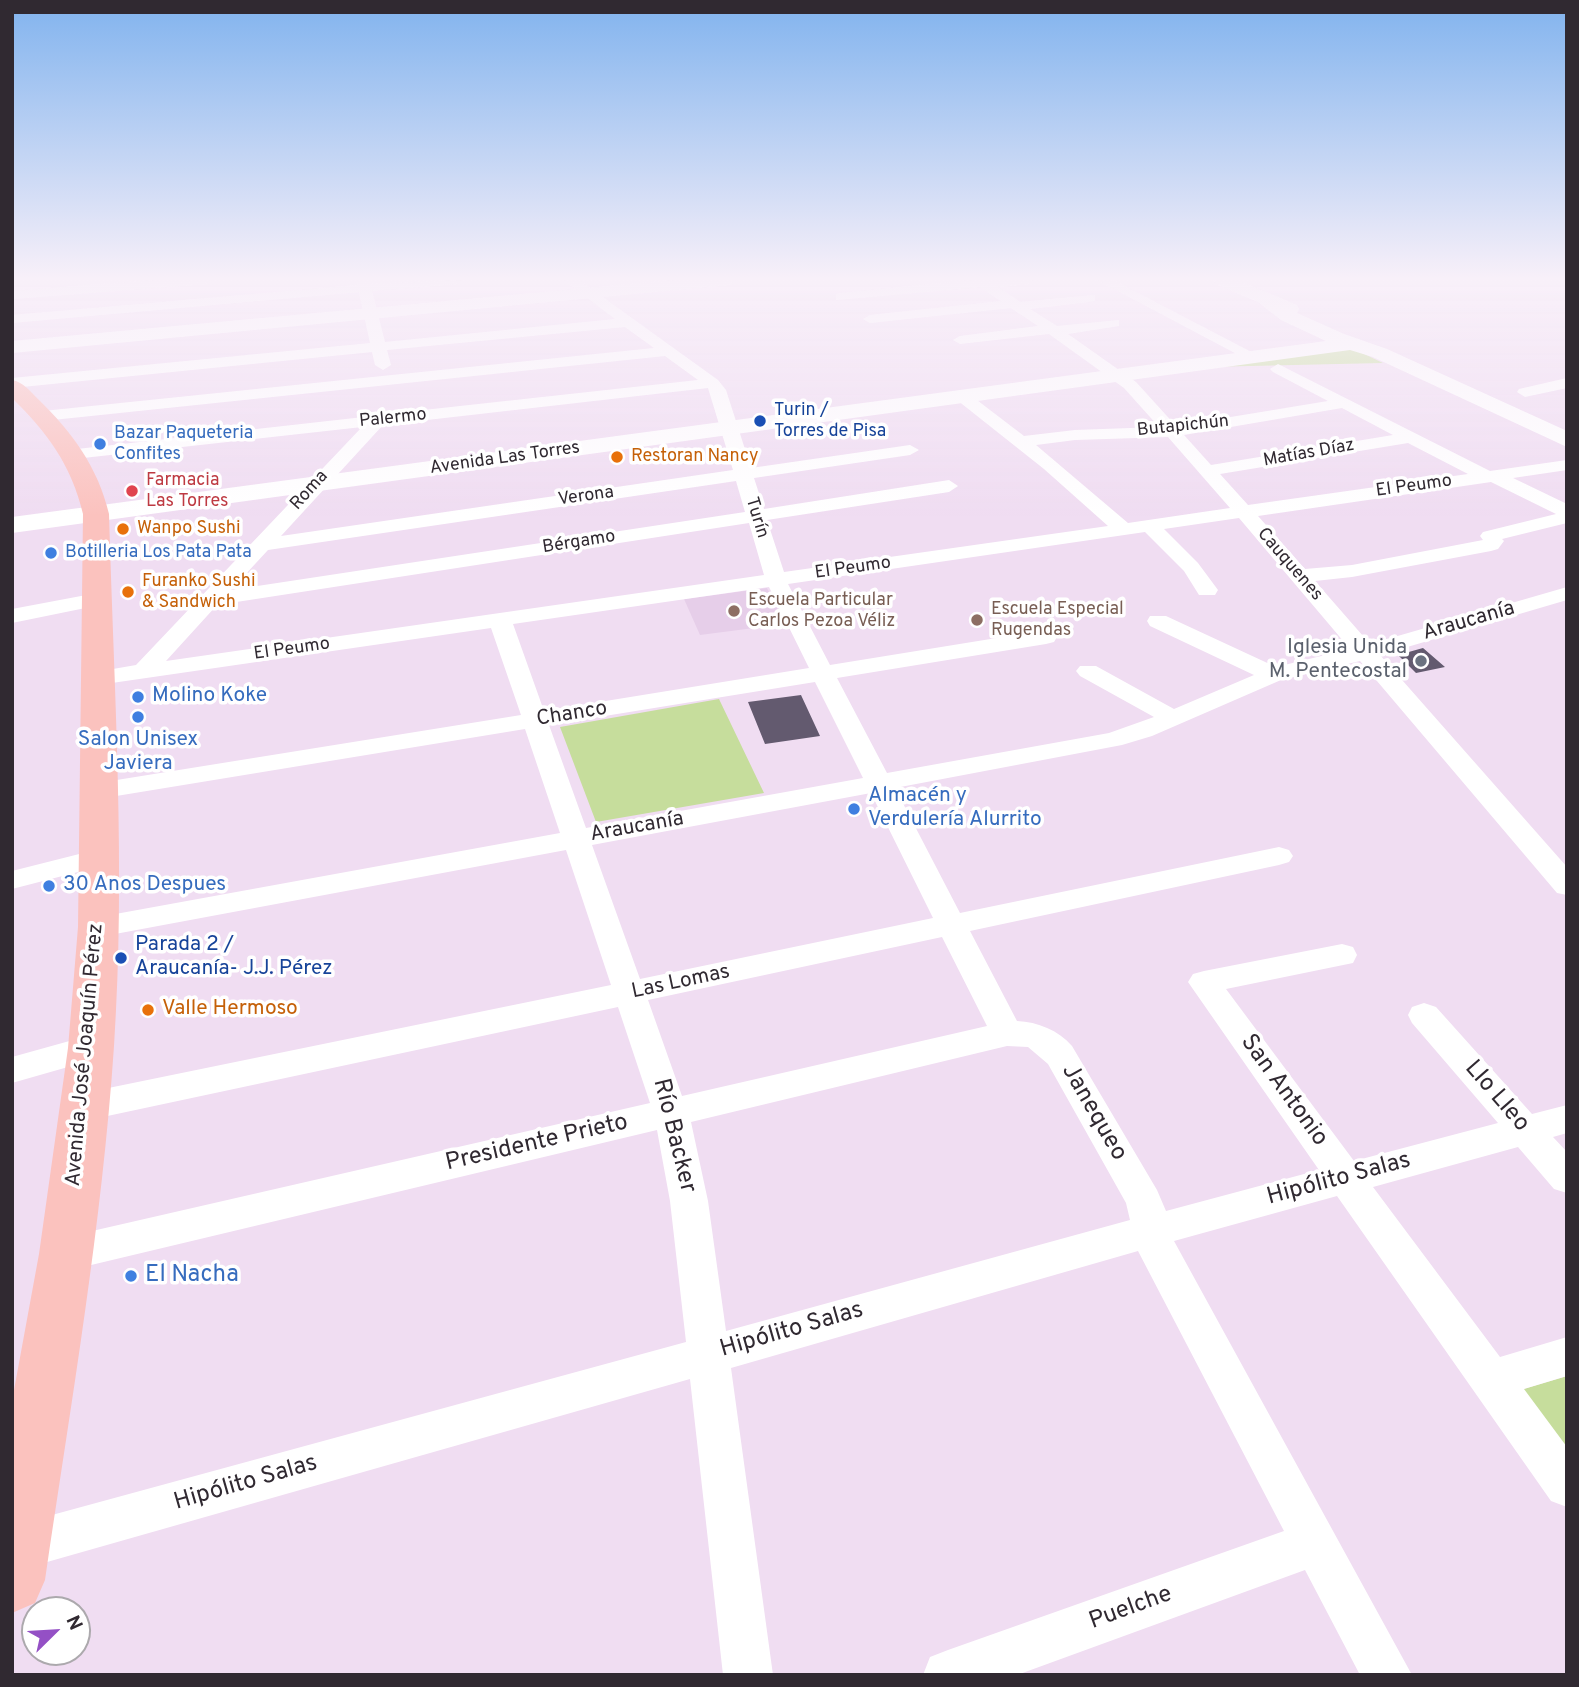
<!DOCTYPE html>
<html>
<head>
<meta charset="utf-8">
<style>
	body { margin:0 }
	#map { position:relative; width:1579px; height:1687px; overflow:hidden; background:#f0ddf2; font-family:Overpass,sans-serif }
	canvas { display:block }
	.frame { position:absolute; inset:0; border:14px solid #302931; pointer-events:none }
	.north { position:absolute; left:21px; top:1596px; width:70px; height:70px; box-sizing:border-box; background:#fff; border:2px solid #aca9ad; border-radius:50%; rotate:66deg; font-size:19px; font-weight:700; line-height:28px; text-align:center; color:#302931 }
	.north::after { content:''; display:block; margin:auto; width:24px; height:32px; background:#9450c5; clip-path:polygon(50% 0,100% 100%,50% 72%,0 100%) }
</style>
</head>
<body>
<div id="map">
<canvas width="1579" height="1687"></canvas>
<div class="frame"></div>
<div class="north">N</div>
</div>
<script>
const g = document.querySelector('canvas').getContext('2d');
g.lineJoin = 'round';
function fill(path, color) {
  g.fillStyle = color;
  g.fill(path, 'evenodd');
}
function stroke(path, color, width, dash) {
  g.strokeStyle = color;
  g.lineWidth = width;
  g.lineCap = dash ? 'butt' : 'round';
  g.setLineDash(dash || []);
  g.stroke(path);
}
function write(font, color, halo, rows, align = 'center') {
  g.font = font + ' Overpass,sans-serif';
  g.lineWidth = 7;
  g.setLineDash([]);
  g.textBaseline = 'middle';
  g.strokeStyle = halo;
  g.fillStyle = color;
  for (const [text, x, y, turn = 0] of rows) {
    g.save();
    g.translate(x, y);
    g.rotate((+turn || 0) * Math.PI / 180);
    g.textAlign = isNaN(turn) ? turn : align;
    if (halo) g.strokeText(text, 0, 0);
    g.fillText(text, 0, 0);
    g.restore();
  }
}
const built = new Path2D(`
	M 767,588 L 785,624 L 700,635 L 684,599 Z`);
const green = new Path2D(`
	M 1352,348 L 1383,363 L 1207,367 Z
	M 719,699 L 764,793 L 596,822 L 560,727 Z
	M 1567,1376 L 1567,1452 L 1520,1390 Z`);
const building = new Path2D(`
	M 1423,648 L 1445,667 L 1416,673 L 1398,655 Z
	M 801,695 L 820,736 L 765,744 L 748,702 Z`);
const minor = new Path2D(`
	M 155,280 L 212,280 L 206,284 L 12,299 L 12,291 Z
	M 357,280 L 370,280 L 370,284 L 462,280 L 456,284 L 372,291 L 385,342 L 615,319 L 564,280 L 579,280 L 718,380 L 726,390 L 751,468 L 910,445 L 919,450 L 910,455 L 754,478 L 764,509 L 949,480 L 958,486 L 949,492 L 767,520 L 784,572 L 1108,526 L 1044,469 L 957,400 L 955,397 L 957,394 L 969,394 L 1024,436 L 1075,430 L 1159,427 L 1124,388 L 1049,334 L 960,344 L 953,340 L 960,336 L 1038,326 L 1011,308 L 870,323 L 863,319 L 870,315 L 1001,301 L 980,287 L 836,300 L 836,294 L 841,293 L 972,280 L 1034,280 L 1028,284 L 998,287 L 1020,302 L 1095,295 L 1095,301 L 1090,302 L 1030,309 L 1057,326 L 1119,320 L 1119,326 L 1068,334 L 1136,382 L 1176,426 L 1328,401 L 1273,372 L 1270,369 L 1278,364 L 1490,471 L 1567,460 L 1567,470 L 1513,478 L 1567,504 L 1567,523 L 1502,539 L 1504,541 L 1498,549 L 1491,551 L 1352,577 L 1315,581 L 1370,644 L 1567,587 L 1567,600 L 1380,655 L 1567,867 L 1567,895 L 1557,893 L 1360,661 L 1281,680 L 1152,736 L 1122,745 L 895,788 L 960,913 L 1279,847 L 1289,850 L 1293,856 L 1289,862 L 1279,865 L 970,931 L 1017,1021 C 1038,1022 1058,1030 1072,1046 L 1157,1190 L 1166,1211 L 1319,1170 L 1188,982 L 1193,974 L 1204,971 L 1342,944 L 1353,947 L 1357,955 L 1353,963 L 1226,989 L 1354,1161 L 1498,1123 L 1412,1023 L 1408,1015 L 1412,1007 L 1424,1003 L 1436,1007 L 1532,1114 L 1567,1105 L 1567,1133 L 1553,1137 L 1567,1152 L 1567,1193 L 1554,1189 L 1518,1147 L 1373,1187 L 1500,1357 L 1567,1337 L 1567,1376 L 1524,1389 L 1567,1447 L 1567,1507 L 1551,1501 L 1337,1196 L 1174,1241 L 1412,1675 L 1360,1675 L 1305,1570 L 1017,1675 L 923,1675 L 930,1657 L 948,1650 L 1284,1531 L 1138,1251 L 731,1368 L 773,1675 L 723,1675 L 690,1379 L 19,1570 L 12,1568 L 12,1526 L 19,1524 L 686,1342 L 670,1201 L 657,1130 L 66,1271 L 52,1266 L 47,1254 L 52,1242 L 66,1237 L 650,1103 L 618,1007 L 84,1121 L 72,1117 L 66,1107 L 72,1097 L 84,1093 L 611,985 L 566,850 L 99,937 L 88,934 L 84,927 L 88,920 L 99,917 L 560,833 L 525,729 L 98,799 L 89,797 L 85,791 L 89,785 L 98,783 L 521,715 L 491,628 L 98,685 L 90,683 L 86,678 L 90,673 L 136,665 L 362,427 L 74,459 L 68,458 L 65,454 L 68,450 L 373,416 L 381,412 L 387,414 L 698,380 L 665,356 L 43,421 L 35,416 L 43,411 L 654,348 L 625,327 L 387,350 L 391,365 L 383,370 L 375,365 L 372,352 L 12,388 L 12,378 L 370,343 L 359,292 L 12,323 L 12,315 L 358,285 ZM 708,388 L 733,470 L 281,536 L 383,425 ZM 1342,408 L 1393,435 L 1211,465 L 1184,435 ZM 1168,437 L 1230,508 L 1128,523 L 1036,445 L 1075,440 ZM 1408,443 L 1468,474 L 1248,505 L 1220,474 ZM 736,481 L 745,512 L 231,590 L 268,550 ZM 1491,482 L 1556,514 L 1483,532 L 1480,536 L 1483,540 L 1352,565 L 1305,569 L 1258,516 ZM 1239,518 L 1350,649 L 1276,667 L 1166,616 L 1150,616 L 1147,621 L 1150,626 L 1254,675 L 1174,709 L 1096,666 L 1080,666 L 1076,671 L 1080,676 L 1154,717 L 1109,733 L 887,773 L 837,678 L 1046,644 L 1054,642 L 1057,637 L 1054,632 L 1046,630 L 830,665 L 788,584 L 1145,532 L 1184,571 L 1199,595 L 1215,595 L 1218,590 L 1198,563 L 1164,529 ZM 749,523 L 764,575 L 166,661 L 217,605 ZM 769,587 L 809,668 L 544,711 L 513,624 ZM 815,682 L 863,778 L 586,828 L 549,725 ZM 871,793 L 933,918 L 640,979 L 592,845 ZM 942,937 L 987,1026 L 682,1096 L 648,1000 ZM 1007,1046 L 1028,1047 L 1048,1064 L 1126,1203 L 1130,1220 L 726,1331 L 708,1201 L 691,1122 Z
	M 1097,280 L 1113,280 L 1261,357 L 1258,360 L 1248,360 Z
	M 1567,378 L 1567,388 L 1525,397 L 1517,392 L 1519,389 Z
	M 97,593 L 105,594 L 108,599 L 105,604 L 12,623 L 12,609 Z
	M 99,849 L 109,852 L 113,858 L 109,864 L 12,889 L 12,871 Z
	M 91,1035 L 103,1039 L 108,1048 L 103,1057 L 12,1083 L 12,1057 Z`);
const tertiary = new Path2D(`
	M 675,280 L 736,280 L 728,285 L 12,353 L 12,341 Z`);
const secondary = new Path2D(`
	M 1213,280 L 1237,280 L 1297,305 L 1299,309 L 1297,313 L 1344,334 L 1387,349 L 1567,431 L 1567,447 L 1373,357 L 1350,350 L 12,533 L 12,517 L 1326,341 L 1281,320 L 1258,302 L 1216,284 Z`);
const primary = new Path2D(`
	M 12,380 C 23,382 30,391 38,399 C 72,432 98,467 109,514 C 114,691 126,870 114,1046 C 102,1225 71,1403 45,1580 L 35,1603 L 12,1613 L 12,1401 L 39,1254 L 68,1048 L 78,927 L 83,514 C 72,466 47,432 12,398 Z`);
const markers = [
	[760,421,7,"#1a4fb4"],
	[100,444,7,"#3f7fe0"],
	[617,457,7,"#e8710a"],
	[132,491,7,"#e0444e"],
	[123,529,7,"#e8710a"],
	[51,553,7,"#3f7fe0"],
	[128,592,7,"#e8710a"],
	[734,611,7,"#8d6e63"],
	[977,620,7,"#8d6e63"],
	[1421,661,7,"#6b7280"],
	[138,697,7,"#3f7fe0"],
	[138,717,7,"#3f7fe0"],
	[854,809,7,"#3f7fe0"],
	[49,886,7,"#3f7fe0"],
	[121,958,7,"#1a4fb4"],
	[148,1010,7,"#e8710a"],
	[131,1276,7,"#3f7fe0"]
];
const farTransitnames = [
	["Turin /",774,411],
	["Torres de Pisa",774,432]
];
const farStreetnames = [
	["Palermo",393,419,-6],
	["Butapichún",1183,427,-6],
	["Matías Díaz",1309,454,-10],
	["Avenida Las Torres",505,459,-8],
	["El Peumo",1414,487,-8],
	["Roma",310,491,-48],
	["Verona",586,497,-8],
	["Turín",756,518,73],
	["Bérgamo",579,543,-9],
	["Cauquenes",1289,565,49],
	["El Peumo",853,569,-8],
	["El Peumo",292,650,-8]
];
const farShopnames = [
	["Bazar Paqueteria",114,434],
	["Confites",114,455],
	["Botilleria Los Pata Pata",65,553]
];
const farFoodnames = [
	["Restoran Nancy",631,457],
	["Wanpo Sushi",137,529],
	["Furanko Sushi",142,582],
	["& Sandwich",142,603]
];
const farHealthnames = [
	["Farmacia",146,481],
	["Las Torres",146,502]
];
const farEducationnames = [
	["Escuela Particular",748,601],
	["Carlos Pezoa Véliz",748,622],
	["Escuela Especial",991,610],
	["Rugendas",991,631]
];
const streetNames = [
	["Araucanía",1469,622,-16],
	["Chanco",572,715,-9],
	["Araucanía",637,828,-10],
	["Las Lomas",681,983,-12],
	["Avenida José Joaquín Pérez",86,1055,-85]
];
const worshipNames = [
	["Iglesia Unida",1407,649],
	["M. Pentecostal",1407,673]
];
const shopNames = [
	["Molino Koke",152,697],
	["Salon Unisex",138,741,"center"],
	["Javiera",138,765,"center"],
	["Almacén y",868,797],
	["Verdulería Alurrito",868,821],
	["30 Anos Despues",63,886]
];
const transitNames = [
	["Parada 2 /",135,946],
	["Araucanía- J.J. Pérez",135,970]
];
const foodNames = [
	["Valle Hermoso",162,1010]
];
const nearStreetnames = [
	["San Antonio",1283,1091,54],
	["Llo Lleo",1496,1097,49],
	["Janequeo",1093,1113,60],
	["Río Backer",673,1136,76],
	["Presidente Prieto",537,1144,-13],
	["Hipólito Salas",1339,1180,-15],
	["Hipólito Salas",792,1331,-16],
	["Hipólito Salas",246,1484,-16],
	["Puelche",1131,1609,-20]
];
const nearShopnames = [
	["El Nacha",145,1276]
];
fill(built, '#e6cee9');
fill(green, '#c6dd9c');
fill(building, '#635a6f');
fill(minor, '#fff');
fill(tertiary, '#fff');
fill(secondary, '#fff');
fill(primary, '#fbc2be');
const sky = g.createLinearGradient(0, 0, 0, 516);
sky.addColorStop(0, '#81b3ee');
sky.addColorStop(0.54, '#f8f0f9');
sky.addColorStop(1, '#f8f0f900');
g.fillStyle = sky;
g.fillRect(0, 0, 1579, 516);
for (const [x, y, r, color] of markers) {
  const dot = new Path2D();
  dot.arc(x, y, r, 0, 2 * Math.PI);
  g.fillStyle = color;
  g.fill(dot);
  stroke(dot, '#fff', 2.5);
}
write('18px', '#164399', '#fff', farTransitnames, 'left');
write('18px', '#302931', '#fff', farStreetnames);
write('18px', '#366cbe', '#fff', farShopnames, 'left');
write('18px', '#c56008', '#fff', farFoodnames, 'left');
write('18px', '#be3a42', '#fff', farHealthnames, 'left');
write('18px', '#785e54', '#fff', farEducationnames, 'left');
write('21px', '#302931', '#fff', streetNames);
write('21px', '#5b616d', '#fff', worshipNames, 'right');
write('21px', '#366cbe', '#fff', shopNames, 'left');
write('21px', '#164399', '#fff', transitNames, 'left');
write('21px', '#c56008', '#fff', foodNames, 'left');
write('24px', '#302931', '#fff', nearStreetnames);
write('24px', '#366cbe', '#fff', nearShopnames, 'left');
</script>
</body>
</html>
